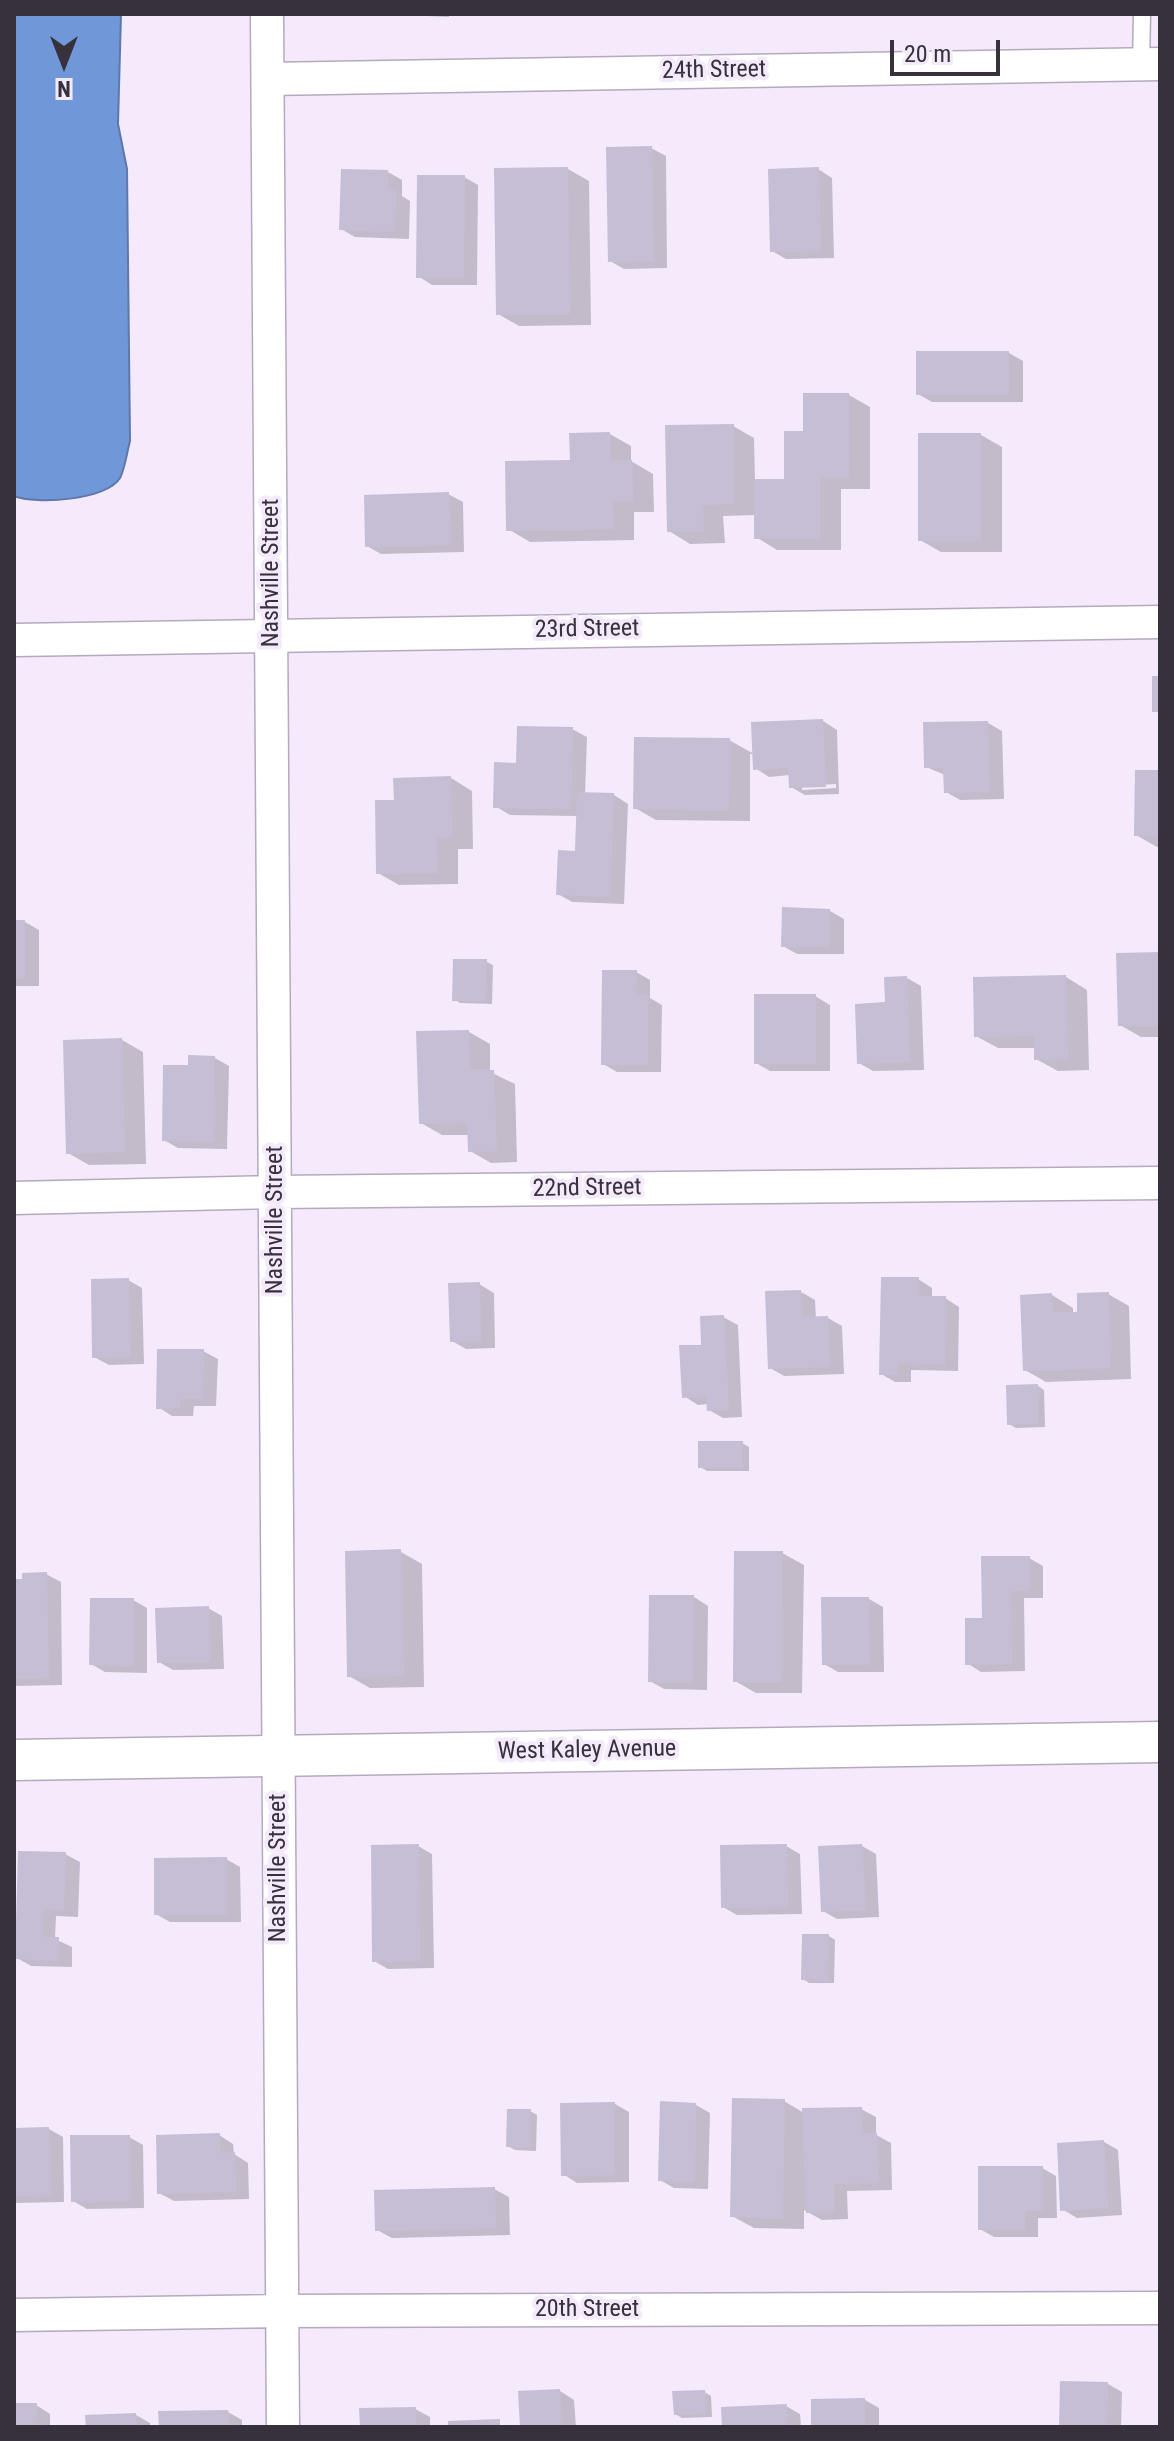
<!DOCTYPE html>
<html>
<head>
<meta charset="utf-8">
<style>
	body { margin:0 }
	#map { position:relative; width:1174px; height:2441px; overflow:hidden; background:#f4eafc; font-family:"Roboto Condensed",sans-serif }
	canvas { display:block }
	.frame { position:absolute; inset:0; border:16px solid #36313a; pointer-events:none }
	.north { position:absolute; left:24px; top:24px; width:80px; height:80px; -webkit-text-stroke:6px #f4eafc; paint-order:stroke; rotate:180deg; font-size:22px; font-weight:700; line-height:32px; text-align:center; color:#36313a }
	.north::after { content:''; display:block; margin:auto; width:28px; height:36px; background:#36313a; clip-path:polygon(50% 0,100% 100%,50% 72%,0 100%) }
	.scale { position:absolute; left:890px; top:40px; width:110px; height:36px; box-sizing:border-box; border:4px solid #36313a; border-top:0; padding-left:10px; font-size:24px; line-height:28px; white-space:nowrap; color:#36313a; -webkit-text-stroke:6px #f4eafc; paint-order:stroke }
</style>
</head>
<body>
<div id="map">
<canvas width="1174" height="2441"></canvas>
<div class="frame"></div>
<div class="north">N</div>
<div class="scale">20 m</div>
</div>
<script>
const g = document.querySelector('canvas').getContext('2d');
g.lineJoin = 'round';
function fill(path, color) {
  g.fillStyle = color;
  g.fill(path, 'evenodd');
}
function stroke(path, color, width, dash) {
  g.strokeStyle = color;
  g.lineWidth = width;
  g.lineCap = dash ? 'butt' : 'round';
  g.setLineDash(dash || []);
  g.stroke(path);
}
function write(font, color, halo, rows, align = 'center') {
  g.font = font + ' "Roboto Condensed",sans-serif';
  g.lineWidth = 8;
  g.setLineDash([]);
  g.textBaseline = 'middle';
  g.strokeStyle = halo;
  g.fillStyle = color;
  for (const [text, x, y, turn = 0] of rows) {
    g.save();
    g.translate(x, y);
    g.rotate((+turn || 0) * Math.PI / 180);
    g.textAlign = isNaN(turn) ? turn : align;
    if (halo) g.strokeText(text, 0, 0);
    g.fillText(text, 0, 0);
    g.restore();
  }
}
const water = new Path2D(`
	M 14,14 L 121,14 L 118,124 L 127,169 L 130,441 C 127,452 125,468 120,478 C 107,500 36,505 14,496 Z`);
const shadow = new Path2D(`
	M 382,14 L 449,14 L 449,17 Z
	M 651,148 L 666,156 L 667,268 L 624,269 L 610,261 Z
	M 568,169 L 589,181 L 591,325 L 519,326 L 498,314 Z
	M 818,169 L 832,178 L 834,258 L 786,259 L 772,251 Z
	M 388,172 L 402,180 L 402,196 L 410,201 L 409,239 L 355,237 L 341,229 Z
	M 464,177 L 478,185 L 477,285 L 432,285 L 418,276 Z
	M 1009,353 L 1023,361 L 1023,402 L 932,402 L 918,394 Z
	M 849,395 L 870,407 L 870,489 L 841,489 L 841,550 L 777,550 L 756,537 L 756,515 L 723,516 L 725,543 L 690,544 L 669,531 L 733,426 L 754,438 L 755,481 L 786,481 L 805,433 Z
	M 610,434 L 631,446 L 631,461 L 653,474 L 654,512 L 634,512 L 634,540 L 530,542 L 508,529 L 572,462 Z
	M 981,435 L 1002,447 L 1002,552 L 941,552 L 920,540 Z
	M 448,494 L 463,502 L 464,552 L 381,554 L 367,546 Z
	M 823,721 L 837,730 L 839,794 L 805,795 L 791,787 L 790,775 L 769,777 L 755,768 ZM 836,784 L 836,788 L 802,790 L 802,786 Z
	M 988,723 L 1002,731 L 1004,799 L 960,800 L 946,792 L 945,775 L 926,767 Z
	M 572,729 L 587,737 L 585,795 L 614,795 L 628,804 L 624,904 L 572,902 L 558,894 L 577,853 L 578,816 L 510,815 L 495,806 L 518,765 Z
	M 729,740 L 754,754 L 750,754 L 750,821 L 656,820 L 635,808 Z
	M 1160,772 L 1160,847 L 1157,847 L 1136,835 Z
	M 451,778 L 472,791 L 473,849 L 458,849 L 458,884 L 399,885 L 378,873 L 396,802 Z
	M 830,911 L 844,919 L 844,954 L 797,954 L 783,946 Z
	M 14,922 L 25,922 L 39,930 L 39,986 L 14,986 Z
	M 1160,954 L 1160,1037 L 1141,1037 L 1120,1025 Z
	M 487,962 L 493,965 L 492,1004 L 460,1003 L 454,999 Z
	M 636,972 L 650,980 L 650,998 L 662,1005 L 661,1072 L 617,1072 L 603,1064 Z
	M 1066,977 L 1087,990 L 1089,1070 L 1058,1071 L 1036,1059 L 1036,1048 L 998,1048 L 976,1036 Z
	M 907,978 L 921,986 L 924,1070 L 873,1071 L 859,1063 L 887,1004 Z
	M 815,996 L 830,1005 L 830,1071 L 770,1071 L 756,1063 Z
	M 469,1032 L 490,1044 L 490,1072 L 515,1084 L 517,1162 L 491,1163 L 470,1151 L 470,1135 L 442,1135 L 421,1123 Z
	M 122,1040 L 143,1052 L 146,1164 L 89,1165 L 68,1153 Z
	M 215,1058 L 229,1066 L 227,1149 L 178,1148 L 164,1140 L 190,1067 Z
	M 918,1279 L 932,1288 L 932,1298 L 945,1298 L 959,1307 L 958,1371 L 911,1370 L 911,1382 L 895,1382 L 881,1374 Z
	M 128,1280 L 142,1288 L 144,1364 L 109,1365 L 94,1357 Z
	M 479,1284 L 494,1293 L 495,1348 L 466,1349 L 452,1341 Z
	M 801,1292 L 815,1300 L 816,1319 L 828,1318 L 842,1326 L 844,1374 L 784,1376 L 770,1368 Z
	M 1108,1294 L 1129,1306 L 1131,1379 L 1046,1382 L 1025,1370 L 1052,1295 L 1073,1308 L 1073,1314 L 1079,1314 Z
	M 723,1317 L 738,1325 L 742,1417 L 723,1418 L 709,1410 L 709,1404 L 698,1405 L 684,1396 L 703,1347 Z
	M 203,1351 L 218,1359 L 216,1406 L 194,1406 L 193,1416 L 172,1416 L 158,1407 Z
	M 1038,1386 L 1044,1390 L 1045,1427 L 1016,1428 L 1009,1424 Z
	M 742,1443 L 749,1447 L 749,1471 L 707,1471 L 700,1467 Z
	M 401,1552 L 422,1564 L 424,1687 L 370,1688 L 349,1676 Z
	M 782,1553 L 804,1565 L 802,1693 L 756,1693 L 735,1681 Z
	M 1029,1558 L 1043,1566 L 1043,1598 L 1024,1598 L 1025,1671 L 981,1672 L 967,1663 L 984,1620 Z
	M 46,1574 L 61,1582 L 62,1685 L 14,1686 L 14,1581 Z
	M 694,1597 L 708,1606 L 707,1690 L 664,1689 L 650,1681 Z
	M 869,1599 L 883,1607 L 884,1672 L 838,1672 L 824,1664 Z
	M 133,1600 L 147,1608 L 147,1673 L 105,1672 L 91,1664 Z
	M 208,1608 L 222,1616 L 224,1669 L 173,1670 L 159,1662 Z
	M 418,1846 L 432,1854 L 434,1968 L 388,1969 L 374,1961 Z
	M 786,1846 L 800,1854 L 802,1914 L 737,1915 L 723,1907 Z
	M 862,1846 L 876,1854 L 879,1917 L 837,1919 L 823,1911 Z
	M 65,1854 L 80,1862 L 78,1917 L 56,1916 L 55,1939 L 72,1947 L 72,1967 L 31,1966 L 17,1958 Z
	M 226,1859 L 240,1867 L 241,1922 L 170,1922 L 156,1914 Z
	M 829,1936 L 835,1940 L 834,1983 L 809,1983 L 803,1979 Z
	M 784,2101 L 804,2113 L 861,2109 L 876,2117 L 876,2135 L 891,2143 L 892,2190 L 847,2191 L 848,2219 L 822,2220 L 804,2210 L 804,2229 L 754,2228 L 732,2216 Z
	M 615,2104 L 629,2112 L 629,2182 L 577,2183 L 563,2174 Z
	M 696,2105 L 710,2113 L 708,2189 L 674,2188 L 660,2180 Z
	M 530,2111 L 537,2115 L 536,2151 L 515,2150 L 508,2146 Z
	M 49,2129 L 63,2137 L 64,2202 L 17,2203 L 14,2201 L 14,2130 Z
	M 219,2135 L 233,2144 L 234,2154 L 248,2163 L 249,2199 L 174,2201 L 159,2193 Z
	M 129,2137 L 143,2145 L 144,2208 L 87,2209 L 73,2201 Z
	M 1104,2142 L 1118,2150 L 1122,2215 L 1077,2218 L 1062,2209 Z
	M 1042,2168 L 1056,2176 L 1057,2218 L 1038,2218 L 1038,2237 L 994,2237 L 980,2229 Z
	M 494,2189 L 509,2197 L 510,2235 L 392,2238 L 377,2230 Z
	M 1108,2384 L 1122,2392 L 1121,2427 L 1061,2427 Z
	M 560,2391 L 574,2400 L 576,2427 L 522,2427 Z
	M 704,2392 L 711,2396 L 712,2417 L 682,2418 L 675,2414 Z
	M 865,2400 L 879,2408 L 879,2427 L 813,2427 Z
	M 14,2405 L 36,2405 L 50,2414 L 50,2427 L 14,2427 Z
	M 786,2406 L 800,2414 L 801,2427 L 724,2427 Z
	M 415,2409 L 430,2417 L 430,2427 L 362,2427 Z
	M 228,2412 L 242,2420 L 242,2427 L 161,2427 Z
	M 136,2415 L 150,2423 L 150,2427 L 88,2427 Z`);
const building = new Path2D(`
	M 652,146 L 654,261 L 608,262 L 606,147 Z
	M 568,167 L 570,314 L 496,315 L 494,168 Z
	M 819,167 L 821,251 L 770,252 L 768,169 Z
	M 341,169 L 388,170 L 388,190 L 396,191 L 395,232 L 339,230 Z
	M 417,175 L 465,175 L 464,278 L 416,278 Z
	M 916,351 L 1009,351 L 1009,395 L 916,395 Z
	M 803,393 L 849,393 L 849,478 L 820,478 L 820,539 L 754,539 L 754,479 L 784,479 L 784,431 L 803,431 Z
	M 734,424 L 734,504 L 703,505 L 704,532 L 667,532 L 665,425 Z
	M 610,432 L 610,460 L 632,460 L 633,501 L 613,501 L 614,529 L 506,531 L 505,461 L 570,460 L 569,433 Z
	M 918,433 L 981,433 L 981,541 L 918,541 Z
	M 449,492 L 451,545 L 365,547 L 364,495 Z
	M 1152,676 L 1160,676 L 1160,712 L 1152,712 Z
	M 823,719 L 826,787 L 789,788 L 788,768 L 753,770 L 751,722 Z
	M 988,721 L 990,792 L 944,793 L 943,768 L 924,768 L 923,722 Z
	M 517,726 L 573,727 L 571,809 L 493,808 L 494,762 L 516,763 Z
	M 634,737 L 730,738 L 729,810 L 633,809 Z
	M 1135,770 L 1160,770 L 1160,837 L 1134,836 Z
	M 451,776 L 452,838 L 437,838 L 438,873 L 376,874 L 375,800 L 394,800 L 393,778 Z
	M 577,792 L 614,793 L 610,897 L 556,895 L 558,850 L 575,851 Z
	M 782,907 L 830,909 L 830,947 L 781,947 Z
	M 14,920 L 25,920 L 25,978 L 14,979 Z
	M 1160,952 L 1160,1026 L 1118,1026 L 1116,953 Z
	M 453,959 L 487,959 L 486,1001 L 452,1001 Z
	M 602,970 L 637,970 L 636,994 L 648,995 L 648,1065 L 601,1065 Z
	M 1066,975 L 1068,1059 L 1034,1060 L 1034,1036 L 974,1037 L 973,977 Z
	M 907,976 L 910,1062 L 857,1064 L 855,1004 L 885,1002 L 884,977 Z
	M 754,994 L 816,994 L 816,1064 L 754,1064 Z
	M 469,1030 L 470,1070 L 494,1070 L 497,1151 L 468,1152 L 467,1123 L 419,1124 L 416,1031 Z
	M 122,1038 L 125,1152 L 66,1154 L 63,1040 Z
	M 188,1055 L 215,1056 L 214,1142 L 162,1141 L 163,1065 L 188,1065 Z
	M 881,1277 L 919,1277 L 918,1296 L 946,1296 L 945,1364 L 898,1363 L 897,1375 L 879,1375 Z
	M 129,1278 L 130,1357 L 92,1358 L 91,1279 Z
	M 480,1282 L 481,1341 L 450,1342 L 448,1283 Z
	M 801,1290 L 802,1317 L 828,1316 L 830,1367 L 768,1369 L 765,1291 Z
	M 1109,1292 L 1111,1368 L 1023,1371 L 1020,1295 L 1052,1293 L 1053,1312 L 1077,1312 L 1077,1293 Z
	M 724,1315 L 729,1410 L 707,1411 L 706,1396 L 682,1398 L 679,1345 L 701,1345 L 700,1316 Z
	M 157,1349 L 204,1349 L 203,1399 L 180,1399 L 180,1409 L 156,1409 Z
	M 1038,1384 L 1039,1424 L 1007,1425 L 1006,1385 Z
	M 698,1441 L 743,1441 L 743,1468 L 698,1468 Z
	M 401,1549 L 404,1676 L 347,1677 L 345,1551 Z
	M 734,1551 L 783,1551 L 782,1682 L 733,1682 Z
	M 981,1556 L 1030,1556 L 1030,1591 L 1011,1591 L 1012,1664 L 965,1665 L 965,1618 L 982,1618 Z
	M 47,1572 L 49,1678 L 14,1679 L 14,1579 L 22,1579 L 22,1573 Z
	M 649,1595 L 694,1595 L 693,1683 L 648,1682 Z
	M 821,1597 L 869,1597 L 870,1665 L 822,1665 Z
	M 90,1598 L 134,1598 L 134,1666 L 89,1665 Z
	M 209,1606 L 210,1662 L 157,1663 L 155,1608 Z
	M 419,1844 L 420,1961 L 372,1962 L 371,1845 Z
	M 787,1844 L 788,1907 L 721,1908 L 720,1845 Z
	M 862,1844 L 866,1910 L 821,1912 L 818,1846 Z
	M 18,1851 L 66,1852 L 64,1910 L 43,1909 L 42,1937 L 59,1937 L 58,1961 L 15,1959 Z
	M 227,1857 L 227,1915 L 154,1915 L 154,1858 Z
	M 802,1934 L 829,1934 L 828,1981 L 801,1980 Z
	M 732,2098 L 785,2099 L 783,2218 L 730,2217 Z
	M 660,2101 L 696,2103 L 695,2182 L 658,2181 Z
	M 615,2102 L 615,2175 L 561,2176 L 560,2103 Z
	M 862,2107 L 863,2133 L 877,2133 L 879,2183 L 834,2184 L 834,2212 L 806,2213 L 802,2108 Z
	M 507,2109 L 531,2109 L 530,2148 L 506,2147 Z
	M 49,2127 L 51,2195 L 14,2196 L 14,2128 Z
	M 220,2133 L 220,2153 L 235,2152 L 236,2192 L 157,2194 L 156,2135 Z
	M 70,2135 L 130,2135 L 131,2201 L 71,2202 Z
	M 1104,2140 L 1108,2208 L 1060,2211 L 1057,2143 Z
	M 978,2166 L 1043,2166 L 1043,2211 L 1025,2211 L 1025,2230 L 978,2230 Z
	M 495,2187 L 496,2228 L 375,2231 L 374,2190 Z
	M 1060,2381 L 1108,2382 L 1107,2427 L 1059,2427 Z
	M 560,2389 L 562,2427 L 520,2427 L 518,2391 Z
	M 705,2390 L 706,2414 L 674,2415 L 672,2391 Z
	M 865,2398 L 865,2427 L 811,2427 L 811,2399 Z
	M 14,2403 L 37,2403 L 36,2427 L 14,2427 Z
	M 787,2404 L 787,2427 L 722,2427 L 721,2407 Z
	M 416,2407 L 416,2427 L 360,2427 L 359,2408 Z
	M 228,2410 L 229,2427 L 159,2427 L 158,2411 Z
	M 136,2413 L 137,2427 L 86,2427 L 85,2415 Z
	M 500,2419 L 500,2427 L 448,2427 L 448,2421 Z`);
const service = new Path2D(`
	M 1141,64 L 1142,14`);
const minor = new Path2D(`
	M 267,14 L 283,2427
	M 268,79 L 1160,64
	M 14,640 L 1160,622
	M 14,1198 L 276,1192 L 1160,1183
	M 14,2315 L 282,2311 L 1160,2308`);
const tertiary = new Path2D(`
	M 14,1760 L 1160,1742`);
const streetNames = [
	["24th Street",714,71,-1],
	["Nashville Street",272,573,-90],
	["23rd Street",587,630,-1],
	["22nd Street",587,1189,-1],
	["Nashville Street",276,1220,-90],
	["West Kaley Avenue",587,1751,-1],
	["Nashville Street",279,1868,-90],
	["20th Street",587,2310]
];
fill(water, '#7097d8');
stroke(water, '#5f78a9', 2);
fill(shadow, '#0003');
fill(building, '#c6bed5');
stroke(service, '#b5a9bf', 19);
stroke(minor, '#b5a9bf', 35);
stroke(tertiary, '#b5a9bf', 43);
stroke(service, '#fff', 16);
stroke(minor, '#fff', 32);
stroke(tertiary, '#fff', 40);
write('24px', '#36313a', '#f4eafc', streetNames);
</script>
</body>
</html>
